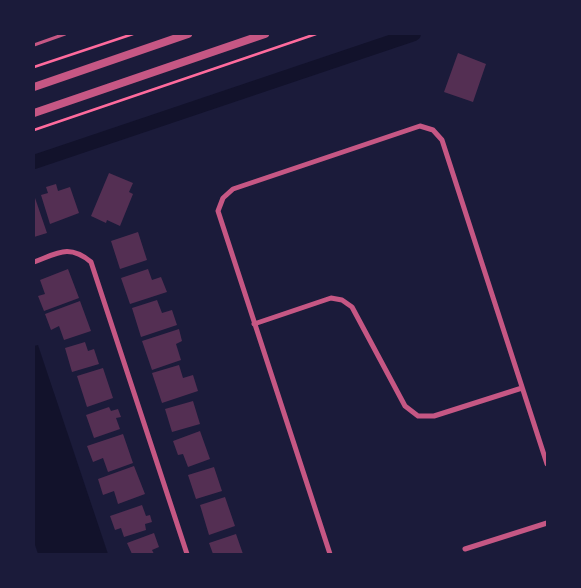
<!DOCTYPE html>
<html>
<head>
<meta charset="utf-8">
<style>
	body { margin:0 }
	#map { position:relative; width:581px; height:588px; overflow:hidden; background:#1b1b3a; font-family:Cabin,sans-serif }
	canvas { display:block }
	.frame { position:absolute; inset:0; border:35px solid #1b1b3a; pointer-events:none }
</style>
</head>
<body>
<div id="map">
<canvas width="581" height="588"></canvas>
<div class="frame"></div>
</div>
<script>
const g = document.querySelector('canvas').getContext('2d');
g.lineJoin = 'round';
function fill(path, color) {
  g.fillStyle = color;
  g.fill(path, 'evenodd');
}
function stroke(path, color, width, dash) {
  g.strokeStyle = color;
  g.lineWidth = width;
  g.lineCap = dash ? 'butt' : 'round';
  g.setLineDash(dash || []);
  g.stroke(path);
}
const water = new Path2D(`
	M 38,345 L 108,554 L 38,554 L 34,542 L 34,346 Z`);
const canal = new Path2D(`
	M 34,162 L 414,34`);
const building = new Path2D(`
	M 458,53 L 486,64 L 473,102 L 444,92 Z
	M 109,173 L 133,183 L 129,192 L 133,194 L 120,226 L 107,220 L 106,223 L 91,216 Z
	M 56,184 L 58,191 L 70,187 L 79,213 L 50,224 L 41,195 L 48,193 L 46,187 Z
	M 34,195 L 47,233 L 34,237 Z
	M 138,232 L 147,260 L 120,269 L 111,241 Z
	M 68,269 L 79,298 L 44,311 L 38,296 L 45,294 L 40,280 Z
	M 148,269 L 152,280 L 161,277 L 167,292 L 130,304 L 121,278 Z
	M 157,300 L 162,313 L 172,310 L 177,325 L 141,337 L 132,308 Z
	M 80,301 L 91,331 L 64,340 L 59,326 L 51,330 L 45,314 Z
	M 179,329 L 182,341 L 176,344 L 181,360 L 152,370 L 142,341 Z
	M 85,342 L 88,351 L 94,349 L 99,364 L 72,372 L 65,348 Z
	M 179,365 L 183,378 L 193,375 L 198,391 L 162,403 L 152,373 Z
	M 103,368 L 113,398 L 87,407 L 77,376 Z
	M 193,401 L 200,424 L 172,432 L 165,409 Z
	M 109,407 L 111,411 L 118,409 L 121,417 L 116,418 L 120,429 L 94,438 L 86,415 Z
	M 200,431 L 210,459 L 188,467 L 183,454 L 178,455 L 173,441 Z
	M 123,434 L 133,463 L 108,472 L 103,458 L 93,462 L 87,446 Z
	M 134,466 L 145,494 L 118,504 L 114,491 L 103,495 L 98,479 Z
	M 214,467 L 222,491 L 196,499 L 188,475 Z
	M 225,497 L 235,526 L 209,535 L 200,505 Z
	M 142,505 L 146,516 L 150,515 L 152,522 L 145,524 L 146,530 L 124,537 L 121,528 L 115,530 L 110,516 Z
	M 154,533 L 159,547 L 152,550 L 154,554 L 132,554 L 127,543 Z
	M 236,534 L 243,554 L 213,554 L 209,543 Z`);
const path = new Path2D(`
	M 34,67 L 133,34
	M 34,130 L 316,34`);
const service = new Path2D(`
	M 34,45 L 65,34`);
const minor = new Path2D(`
	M 34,262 C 58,253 69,244 91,262 L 187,554
	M 254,324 L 331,298 L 342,300 L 352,307 L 405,406 L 418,416 L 434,416 L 522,388
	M 465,549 L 547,523
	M 330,554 L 218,211 L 223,198 L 233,189 L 420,126 L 433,130 L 442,140 L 547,464`);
const tertiary = new Path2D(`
	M 34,87 L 188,34
	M 34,113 L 265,34`);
fill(water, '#12122b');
stroke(canal, '#12122b', 14);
fill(building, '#542f53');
stroke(path, '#ff6b9d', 2.5);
stroke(service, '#c65784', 3);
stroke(minor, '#c65784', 5);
stroke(tertiary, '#c65784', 8);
</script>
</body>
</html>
